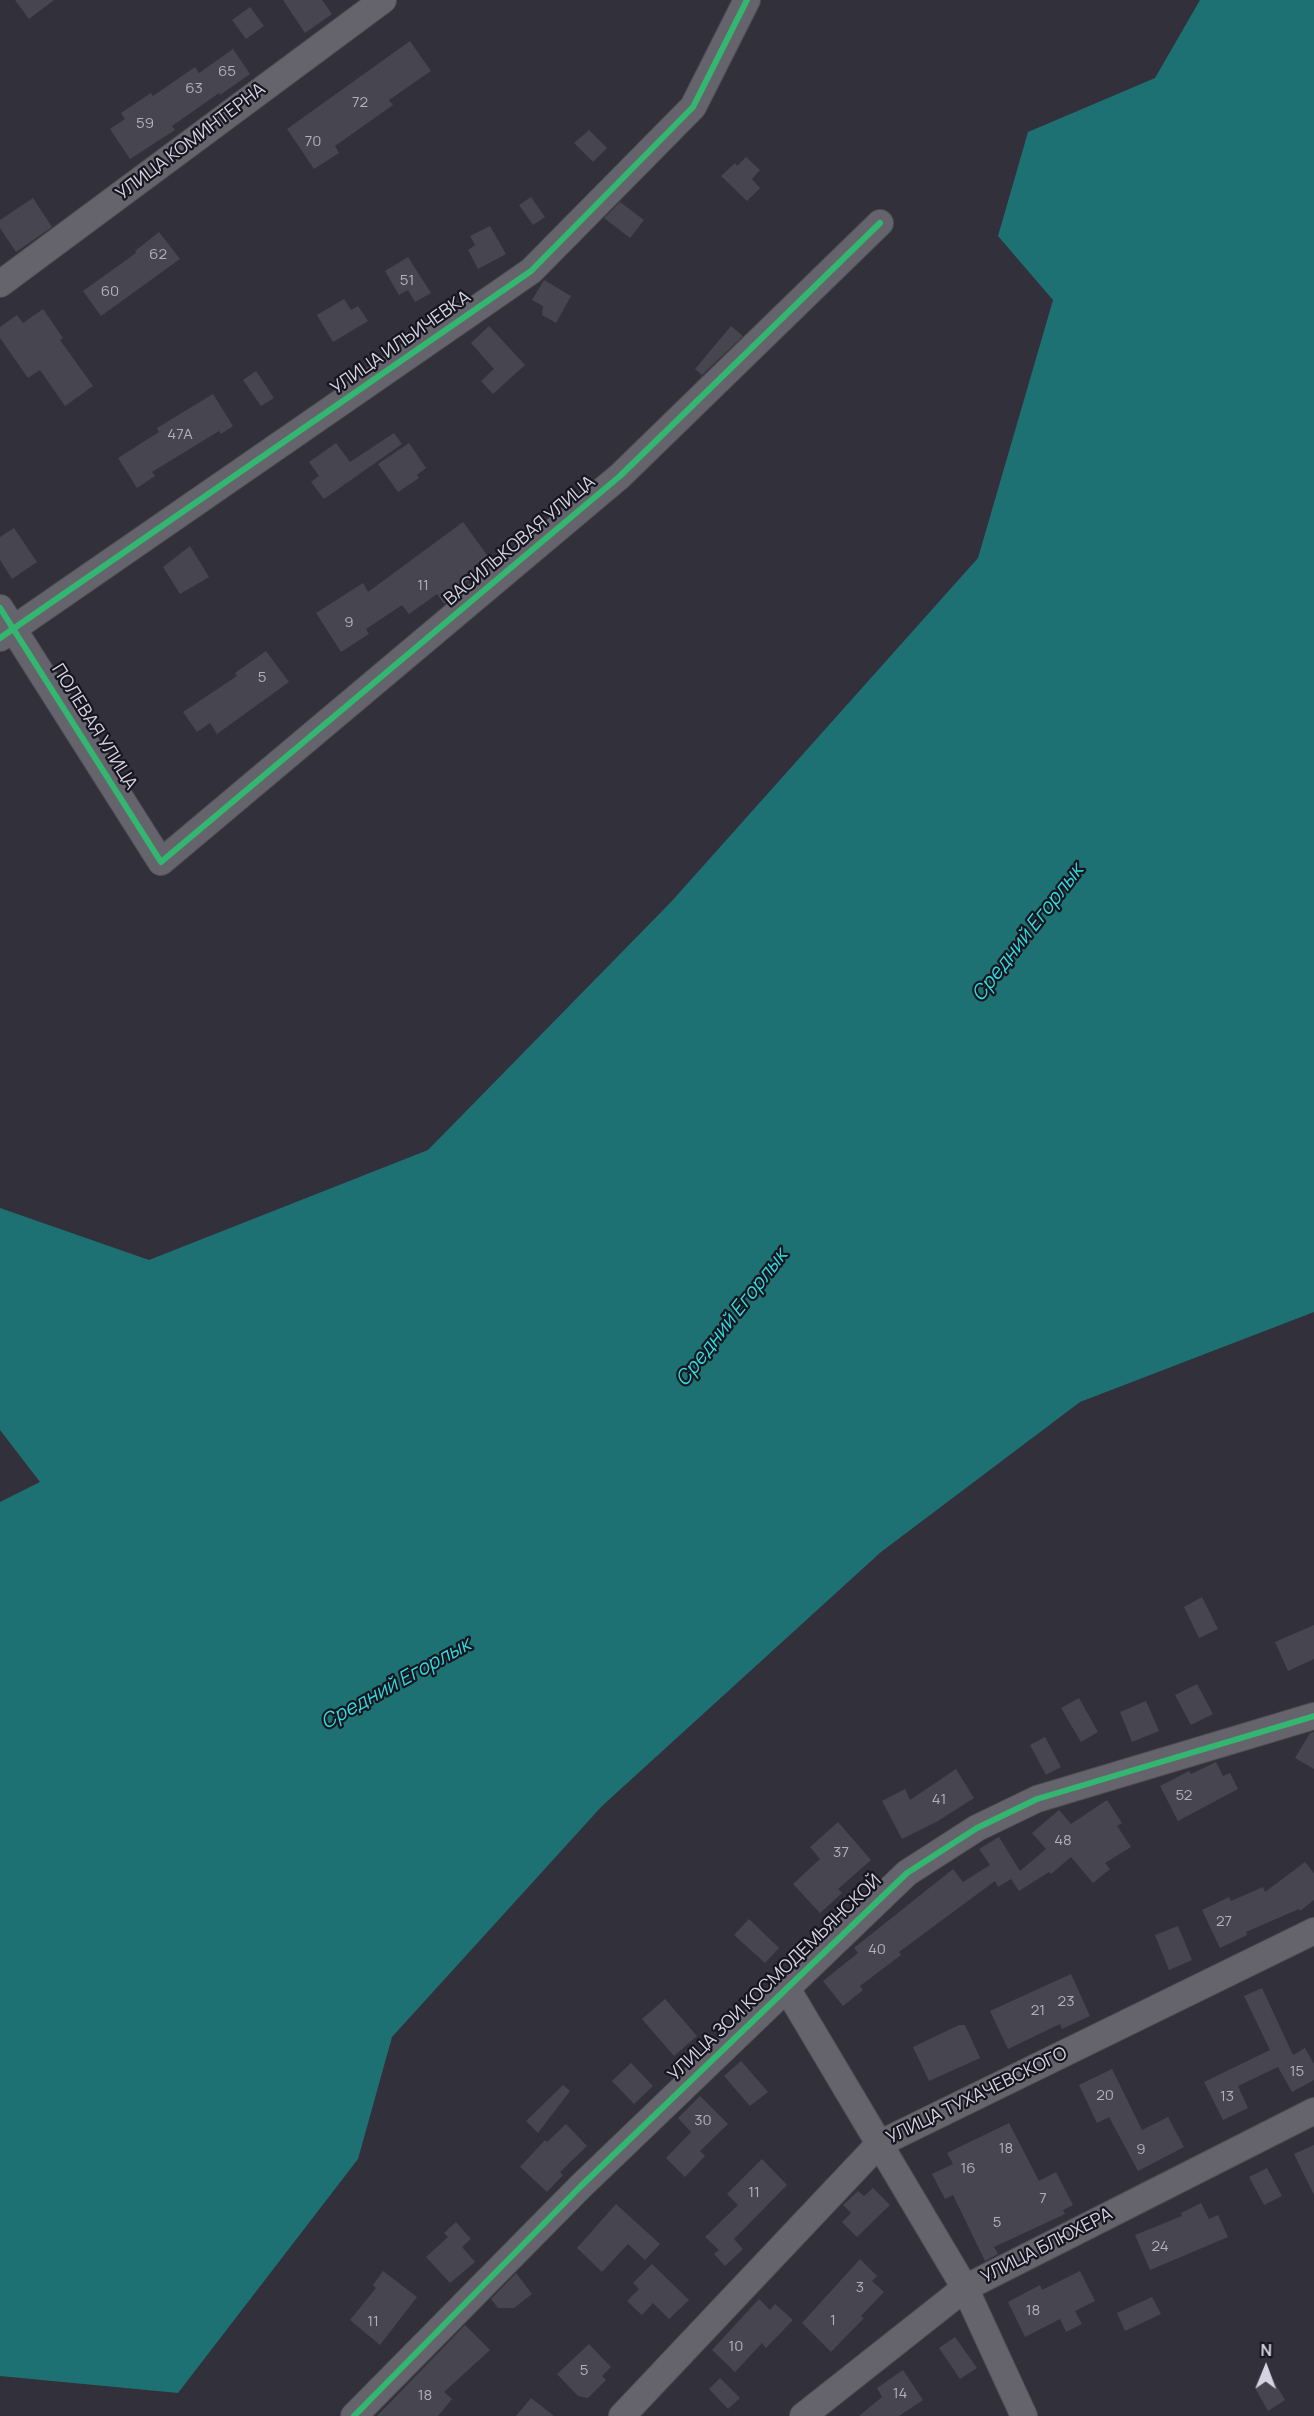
<!DOCTYPE html>
<html>
<head>
<meta charset="utf-8">
<style>
	body { margin:0 }
	#map { position:relative; width:1314px; height:2416px; overflow:hidden; background:#32303b; font-family:Manrope,sans-serif }
	canvas { display:block }
	.north { position:absolute; left:1236px; top:2338px; width:60px; height:60px; -webkit-text-stroke:4px #17151f; paint-order:stroke; rotate:1deg; font-size:16px; font-weight:700; line-height:24px; text-align:center; color:#d5d3e1 }
	.north::after { content:''; display:block; margin:auto; width:21px; height:27px; background:#d5d3e1; clip-path:polygon(50% 0,100% 100%,50% 72%,0 100%) }
</style>
</head>
<body>
<div id="map">
<canvas width="1314" height="2416"></canvas>
<div class="north">N</div>
</div>
<script>
const g = document.querySelector('canvas').getContext('2d');
g.lineJoin = 'round';
function fill(path, color) {
  g.fillStyle = color;
  g.fill(path, 'evenodd');
}
function stroke(path, color, width, dash) {
  g.strokeStyle = color;
  g.lineWidth = width;
  g.lineCap = dash ? 'butt' : 'round';
  g.setLineDash(dash || []);
  g.stroke(path);
}
function write(font, color, halo, rows, align = 'center') {
  g.font = font + ' Manrope,sans-serif';
  g.lineWidth = 4.5;
  g.setLineDash([]);
  g.textBaseline = 'middle';
  g.strokeStyle = halo;
  g.fillStyle = color;
  for (const [text, x, y, turn = 0] of rows) {
    g.save();
    g.translate(x, y);
    g.rotate((+turn || 0) * Math.PI / 180);
    g.textAlign = isNaN(turn) ? turn : align;
    if (halo) g.strokeText(text, 0, 0);
    g.fillText(text, 0, 0);
    g.restore();
  }
}
const water = new Path2D(`
	M 1200,0 L 1314,0 L 1314,1312 L 1080,1402 L 881,1552 L 602,1806 L 392,2037 L 358,2159 L 178,2393 L 0,2376 L 0,1502 L 40,1482 L 0,1430 L 0,1208 L 149,1260 L 428,1150 L 671,902 L 978,558 L 1053,300 L 998,236 L 1028,132 L 1155,78 Z`);
const building = new Path2D(`
	M 15,0 L 54,0 L 29,19 Z
	M 283,0 L 322,0 L 332,14 L 305,33 Z
	M 250,7 L 264,26 L 246,39 L 232,20 Z
	M 410,41 L 431,71 L 389,100 L 393,105 L 335,146 L 339,153 L 314,169 L 287,129 Z
	M 233,49 L 250,74 L 220,95 L 219,93 L 172,126 L 175,130 L 130,159 L 110,129 L 125,119 L 121,113 L 151,93 L 153,96 L 195,67 L 199,73 Z
	M 589,130 L 607,148 L 593,162 L 574,143 Z
	M 746,157 L 760,170 L 752,179 L 760,188 L 747,201 L 721,176 L 735,163 L 737,166 Z
	M 531,197 L 545,217 L 533,225 L 519,205 Z
	M 33,198 L 52,227 L 16,252 L 0,228 L 0,220 Z
	M 620,202 L 644,220 L 630,238 L 604,218 Z
	M 490,226 L 506,254 L 478,269 L 468,250 L 475,245 L 470,236 Z
	M 159,232 L 180,259 L 101,316 L 83,291 L 136,253 L 135,251 Z
	M 408,257 L 431,293 L 415,302 L 408,290 L 399,295 L 385,271 Z
	M 544,280 L 571,296 L 556,323 L 542,315 L 543,306 L 532,300 Z
	M 344,299 L 351,310 L 358,306 L 368,321 L 333,342 L 317,315 Z
	M 43,309 L 63,338 L 60,340 L 93,386 L 65,406 L 40,370 L 28,378 L 0,338 L 0,327 L 17,315 L 23,323 Z
	M 489,326 L 525,365 L 493,394 L 481,381 L 494,369 L 471,343 Z
	M 731,326 L 743,336 L 702,375 L 695,369 Z
	M 256,371 L 274,398 L 261,406 L 243,380 Z
	M 213,394 L 233,426 L 221,434 L 219,431 L 152,472 L 155,476 L 137,488 L 118,458 L 159,432 L 157,428 Z
	M 394,433 L 402,444 L 324,499 L 311,482 L 319,476 L 309,462 L 336,443 L 350,462 Z
	M 409,443 L 426,468 L 417,475 L 419,478 L 398,492 L 378,464 Z
	M 463,522 L 493,563 L 460,587 L 461,590 L 444,604 L 437,594 L 409,614 L 402,605 L 366,629 L 369,634 L 341,652 L 316,613 L 363,583 L 368,592 Z
	M 14,528 L 37,562 L 12,579 L 0,560 L 0,537 Z
	M 190,546 L 209,577 L 180,594 L 163,567 Z
	M 266,651 L 289,682 L 217,734 L 210,723 L 197,732 L 183,712 L 237,676 L 235,673 Z
	M 1202,1597 L 1218,1629 L 1199,1638 L 1184,1607 Z
	M 1314,1625 L 1314,1659 L 1288,1671 L 1275,1642 Z
	M 1197,1684 L 1213,1714 L 1191,1725 L 1175,1695 Z
	M 1079,1698 L 1098,1732 L 1081,1742 L 1061,1708 Z
	M 1146,1701 L 1159,1731 L 1132,1742 L 1120,1712 Z
	M 1314,1732 L 1314,1769 L 1295,1758 L 1310,1733 Z
	M 1045,1737 L 1061,1767 L 1046,1775 L 1030,1745 Z
	M 1216,1762 L 1223,1776 L 1230,1773 L 1238,1789 L 1178,1821 L 1160,1786 L 1189,1771 L 1191,1774 Z
	M 956,1769 L 974,1798 L 938,1821 L 902,1839 L 882,1801 L 905,1789 L 910,1800 Z
	M 1107,1800 L 1122,1823 L 1117,1826 L 1131,1847 L 1105,1863 L 1110,1869 L 1093,1883 L 1071,1857 L 1051,1874 L 1049,1872 L 1019,1891 L 1011,1879 L 998,1887 L 995,1881 L 899,1952 L 901,1955 L 860,1986 L 863,1990 L 843,2006 L 823,1981 L 858,1953 L 854,1948 L 953,1869 L 963,1882 L 990,1865 L 979,1849 L 999,1837 L 1020,1871 L 1046,1849 L 1032,1833 L 1059,1810 L 1071,1824 Z
	M 838,1822 L 871,1860 L 838,1889 L 842,1893 L 820,1913 L 793,1884 L 820,1859 L 810,1847 Z
	M 1305,1862 L 1314,1873 L 1314,1900 L 1300,1911 L 1299,1909 L 1246,1932 L 1247,1935 L 1220,1948 L 1202,1910 L 1229,1897 L 1231,1901 L 1263,1887 L 1265,1892 Z
	M 749,1919 L 779,1948 L 765,1963 L 734,1935 Z
	M 1178,1926 L 1192,1960 L 1169,1970 L 1155,1935 Z
	M 1071,1974 L 1090,2016 L 1062,2029 L 1060,2024 L 1008,2049 L 990,2011 Z
	M 1262,1988 L 1293,2055 L 1305,2048 L 1314,2064 L 1314,2080 L 1292,2092 L 1278,2067 L 1238,2086 L 1248,2108 L 1223,2120 L 1204,2082 L 1270,2050 L 1244,1996 Z
	M 665,1999 L 697,2036 L 674,2056 L 642,2019 Z
	M 959,2025 L 965,2025 L 980,2058 L 929,2081 L 913,2047 Z
	M 741,2061 L 768,2092 L 750,2106 L 724,2076 Z
	M 631,2063 L 653,2086 L 634,2104 L 612,2081 Z
	M 1112,2069 L 1142,2130 L 1168,2117 L 1184,2147 L 1138,2171 L 1109,2117 L 1097,2123 L 1079,2085 Z
	M 563,2085 L 570,2091 L 538,2133 L 526,2121 Z
	M 700,2096 L 728,2124 L 700,2151 L 705,2156 L 685,2177 L 666,2158 L 691,2132 L 678,2118 Z
	M 1009,2123 L 1039,2181 L 1056,2172 L 1073,2205 L 1063,2210 L 1065,2214 L 994,2247 L 998,2254 L 985,2261 L 953,2195 L 945,2199 L 932,2174 L 953,2164 L 947,2153 Z
	M 566,2124 L 587,2146 L 560,2172 L 563,2175 L 547,2192 L 520,2167 L 545,2140 L 547,2142 Z
	M 1314,2145 L 1314,2195 L 1294,2154 Z
	M 762,2159 L 787,2185 L 734,2239 L 743,2249 L 725,2266 L 714,2254 L 719,2250 L 705,2237 L 738,2205 L 727,2194 Z
	M 1267,2168 L 1282,2196 L 1264,2205 L 1249,2177 Z
	M 873,2188 L 890,2205 L 857,2237 L 842,2222 L 851,2213 L 843,2205 L 858,2191 L 864,2196 Z
	M 1201,2203 L 1209,2219 L 1218,2215 L 1228,2237 L 1150,2270 L 1135,2235 L 1182,2216 L 1181,2213 Z
	M 616,2204 L 660,2244 L 645,2260 L 628,2244 L 602,2272 L 577,2248 Z
	M 456,2222 L 471,2239 L 462,2247 L 475,2262 L 450,2283 L 426,2257 L 448,2237 L 444,2233 Z
	M 860,2259 L 877,2276 L 872,2281 L 884,2292 L 861,2316 L 864,2318 L 831,2352 L 802,2323 Z
	M 652,2264 L 689,2300 L 669,2319 L 653,2303 L 642,2315 L 627,2301 L 639,2289 L 633,2283 Z
	M 383,2271 L 417,2297 L 380,2345 L 350,2320 L 376,2288 L 373,2285 Z
	M 1080,2271 L 1095,2301 L 1075,2311 L 1082,2324 L 1066,2332 L 1060,2319 L 1025,2337 L 1008,2302 L 1040,2285 L 1042,2290 Z
	M 516,2273 L 532,2294 L 514,2308 L 498,2308 L 491,2299 Z
	M 1152,2297 L 1161,2314 L 1125,2331 L 1117,2313 Z
	M 759,2299 L 770,2310 L 775,2304 L 793,2320 L 766,2348 L 762,2343 L 735,2372 L 712,2350 Z
	M 465,2325 L 490,2350 L 444,2392 L 452,2399 L 438,2416 L 377,2416 Z
	M 955,2337 L 977,2368 L 960,2379 L 939,2348 Z
	M 589,2344 L 611,2367 L 602,2376 L 606,2380 L 588,2398 L 578,2396 L 557,2374 Z
	M 903,2370 L 923,2400 L 899,2416 L 859,2416 L 882,2397 L 877,2388 Z
	M 720,2378 L 740,2398 L 728,2409 L 709,2389 Z
	M 1272,2378 L 1285,2400 L 1268,2411 L 1255,2388 Z
	M 531,2398 L 554,2416 L 516,2416 Z`);
const minor = new Path2D(`
	M 0,284 L 383,0
	M 0,608 L 161,862 L 620,476 L 880,223
	M 0,638 L 531,271 L 693,107 L 747,0
	M 786,1987 L 965,2288 L 1024,2416
	M 354,2416 L 581,2186 L 907,1873 L 977,1828 L 1037,1799 L 1314,1716
	M 622,2416 L 879,2144 L 1314,1931
	M 803,2416 L 965,2288 L 1314,2111`);
const cycleway = new Path2D(`
	M 0,608 L 161,862 L 620,476 L 880,223
	M 0,638 L 531,271 L 693,107 L 747,0
	M 354,2416 L 581,2186 L 907,1873 L 977,1828 L 1037,1799 L 1314,1716`);
const numberNames = [
	["65",227,72],
	["63",194,89],
	["72",360,103],
	["59",145,124],
	["70",313,142],
	["62",158,255],
	["51",407,281],
	["60",110,292],
	["47А",180,435],
	["11",423,586],
	["9",349,623],
	["5",262,678],
	["52",1184,1796],
	["41",939,1800],
	["48",1063,1841],
	["37",841,1853],
	["27",1224,1922],
	["40",877,1950],
	["23",1066,2002],
	["21",1038,2011],
	["15",1297,2072],
	["20",1105,2096],
	["13",1227,2097],
	["30",703,2121],
	["18",1006,2149],
	["9",1141,2150],
	["16",968,2169],
	["11",754,2193],
	["7",1043,2199],
	["5",997,2223],
	["24",1160,2247],
	["3",860,2288],
	["18",1033,2311],
	["1",833,2321],
	["11",373,2322],
	["10",736,2347],
	["5",584,2371],
	["14",900,2394],
	["18",425,2396]
];
const streetNames = [
	["УЛИЦА КОМИНТЕРНА",191,142,-37],
	["УЛИЦА ИЛЬИЧЕВКА",401,343,-35],
	["ВАСИЛЬКОВАЯ УЛИЦА",520,541,-40],
	["ПОЛЕВАЯ УЛИЦА",94,727,58],
	["УЛИЦА ЗОИ КОСМОДЕМЬЯНСКОЙ",775,1978,-44],
	["УЛИЦА ТУХАЧЕВСКОГО",977,2096,-26],
	["УЛИЦА БЛЮХЕРА",1047,2246,-27]
];
const waterNames = [
	["Средний Егорлык",1028,933,-52],
	["Средний Егорлык",732,1318,-52],
	["Средний Егорлык",396,1684,-29]
];
fill(water, '#1e7173');
fill(building, '#474650');
stroke(minor, '#4f4d57', 28);
stroke(minor, '#65646c', 26);
stroke(cycleway, '#33b770', 6);
write('15px', '#b2b0bd', null, numberNames);
write('18px', '#d5d3e1', '#17151f', streetNames);
write('italic 20px', '#2edcdf', '#17151f', waterNames);
</script>
</body>
</html>
